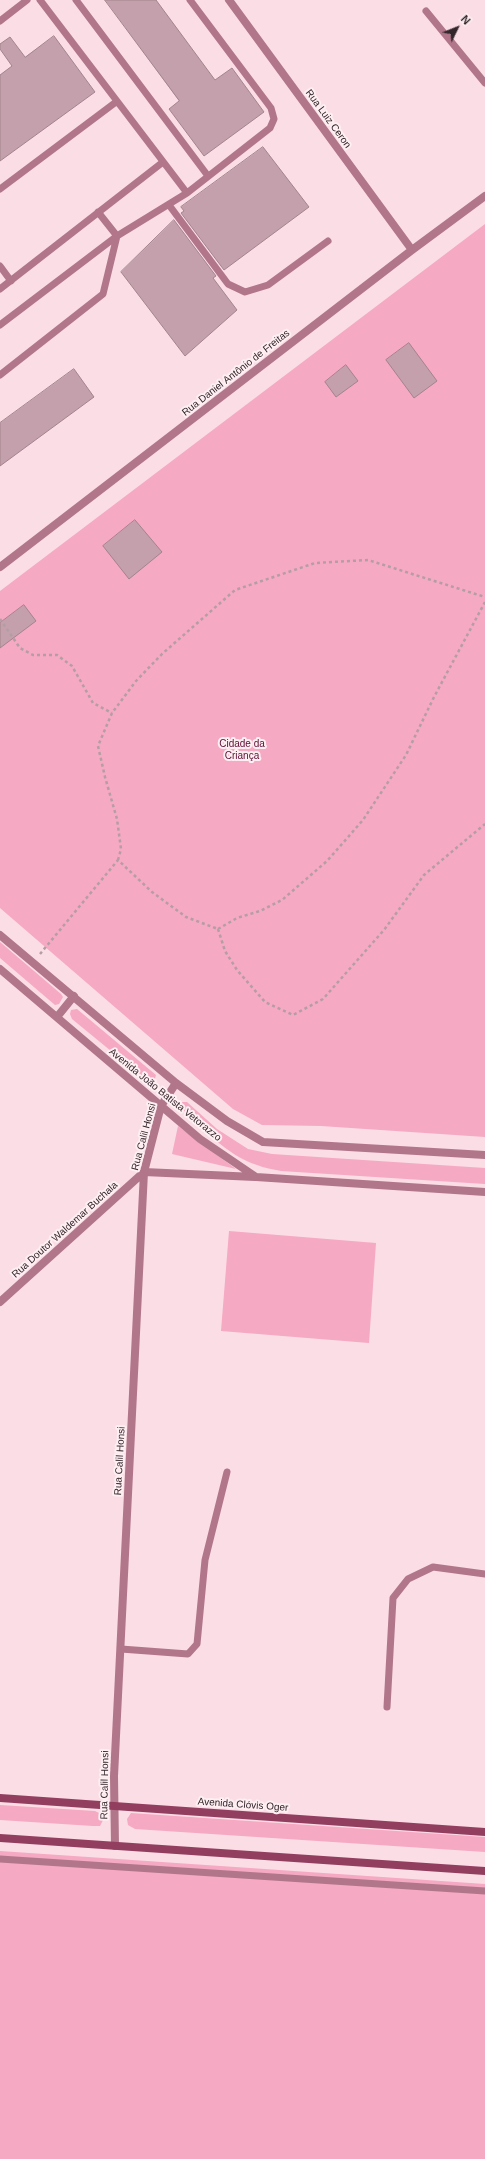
<!DOCTYPE html>
<html>
<head>
<meta charset="utf-8">
<style>
	body { margin:0 }
	#map { position:relative; width:485px; height:2159px; overflow:hidden; background:#fbdde6; font-family:Helvetica,sans-serif }
	canvas { display:block }
	.north { position:absolute; left:437px; top:8px; width:40px; height:40px; -webkit-text-stroke:3px #feeff3; paint-order:stroke; rotate:47deg; font-size:11px; font-weight:700; line-height:16px; text-align:center; color:#33262a }
	.north::after { content:''; display:block; margin:auto; width:14px; height:18px; background:#33262a; clip-path:polygon(50% 0,100% 100%,50% 72%,0 100%) }
</style>
</head>
<body>
<div id="map">
<canvas width="485" height="2159"></canvas>
<div class="north">N</div>
</div>
<script>
const g = document.querySelector('canvas').getContext('2d');
g.lineJoin = 'round';
function fill(path, color) {
  g.fillStyle = color;
  g.fill(path, 'evenodd');
}
function stroke(path, color, width, dash) {
  g.strokeStyle = color;
  g.lineWidth = width;
  g.lineCap = dash ? 'butt' : 'round';
  g.setLineDash(dash || []);
  g.stroke(path);
}
function write(font, color, halo, rows, align = 'center') {
  g.font = font + ' Helvetica,sans-serif';
  g.lineWidth = 4;
  g.setLineDash([]);
  g.textBaseline = 'middle';
  g.strokeStyle = halo;
  g.fillStyle = color;
  for (const [text, x, y, turn = 0] of rows) {
    g.save();
    g.translate(x, y);
    g.rotate((+turn || 0) * Math.PI / 180);
    g.textAlign = isNaN(turn) ? turn : align;
    if (halo) g.strokeText(text, 0, 0);
    g.fillText(text, 0, 0);
    g.restore();
  }
}
const green = new Path2D(`
	M 485,224 L 485,1137 L 321,1126 L 262,1125 L 233,1109 L 0,908 L 0,591 Z
	M 0,942 L 61,994 L 63,997 L 59,1004 L 55,1005 L 0,958 Z
	M 77,1009 L 156,1075 L 154,1082 L 150,1083 L 72,1019 L 70,1014 L 71,1010 Z
	M 181,1102 L 187,1102 L 217,1129 L 248,1149 L 272,1154 L 485,1168 L 485,1184 L 281,1171 C 273,1169 264,1168 257,1165 C 226,1155 203,1128 180,1107 Z
	M 178,1126 L 236,1169 L 172,1154 Z
	M 229,1231 L 376,1243 L 369,1343 L 221,1331 Z
	M 0,1805 L 95,1811 L 101,1814 L 103,1820 L 100,1826 L 93,1826 L 0,1820 Z
	M 131,1813 L 485,1837 L 485,1852 L 135,1829 L 128,1825 L 127,1819 Z
	M 0,1851 L 485,1884 L 485,2159 L 0,2159 Z`);
const building = new Path2D(`
	M 105,0 L 156,0 L 215,80 L 232,68 L 264,112 L 204,156 L 169,109 L 179,101 Z
	M 54,36 L 95,92 L 0,161 L 0,75 L 12,66 L 0,49 L 0,44 L 10,37 L 25,57 Z
	M 263,147 L 309,207 L 224,270 L 181,213 L 184,211 L 181,207 Z
	M 174,220 L 216,276 L 213,278 L 237,310 L 185,356 L 121,272 Z
	M 409,343 L 437,381 L 414,398 L 386,360 Z
	M 346,365 L 358,381 L 336,397 L 325,382 Z
	M 74,369 L 94,397 L 0,466 L 0,423 Z
	M 135,520 L 162,552 L 129,579 L 103,546 Z
	M 24,605 L 36,621 L 0,648 L 0,623 Z`);
const path = new Path2D(`
	M 0,619 L 20,648 L 33,655 L 57,655 L 72,666 L 93,703 L 112,713
	M 118,860 L 121,849 L 117,819 L 105,777 L 98,746 L 112,713 L 136,681 L 162,654 L 235,590 L 315,563 L 368,560 L 485,597
	M 218,929 L 237,918 L 260,911 L 282,900 L 327,861 L 363,820 L 406,755 L 434,697 L 485,602
	M 218,929 L 225,951 L 237,970 L 265,1002 L 293,1015 L 323,999 L 384,930 L 424,875 L 485,824
	M 40,954 L 118,860 L 152,892 L 186,917 L 218,929`);
const service = new Path2D(`
	M 40,0 L 187,193
	M 76,0 L 208,176
	M 426,11 L 485,83
	M 0,21 L 27,0
	M 0,189 L 116,102
	M 169,205 L 228,284 L 245,292 L 268,285 L 328,241
	M 0,266 L 11,281
	M 0,289 L 163,162
	M 0,325 L 117,236 L 187,193 L 270,128 L 274,119 L 271,108 L 190,0
	M 0,375 L 103,294 L 117,236 L 98,212
	M 121,1649 L 188,1654 L 197,1644 L 205,1560 L 227,1472
	M 387,1707 L 393,1598 L 408,1579 L 433,1567 L 485,1574
	M 0,1859 L 485,1891`);
const minor = new Path2D(`
	M 229,0 L 412,250
	M 0,567 L 412,250 L 485,196
	M 0,935 L 176,1083 L 227,1121 L 263,1142 L 485,1155
	M 0,969 L 200,1139 L 256,1177 L 485,1192
	M 57,1017 L 74,996
	M 0,1302 L 144,1172 L 255,1177
	M 115,1846 L 114,1776 L 144,1172 L 161,1106 L 176,1083`);
const secondary = new Path2D(`
	M 0,1798 L 485,1832
	M 0,1838 L 485,1871`);
const streetNames = [
	["Rua Luiz Ceron",328,119,54],
	["Rua Daniel Antônio de Freitas",236,373,-38],
	["Avenida João Batista Vetorazzo",165,1095,39],
	["Rua Calil Honsi",144,1137,-75],
	["Rua Doutor Waldemar Buchala",65,1230,-42],
	["Rua Calil Honsi",120,1461,-87],
	["Rua Calil Honsi",105,1785,-89],
	["Avenida Clóvis Oger",243,1805,4]
];
const parkNames = [
	["Cidade da",242,744],
	["Criança",242,756]
];
fill(green, '#f5a9c2');
fill(building, '#c3a0ab');
stroke(building, '#a4838e', 1);
stroke(path, '#b59da4', 2.5, [3, 3]);
stroke(service, '#b1768a', 7);
stroke(minor, '#b1768a', 8);
stroke(secondary, '#923e5f', 8);
write('10px', '#33262a', '#feeff3', streetNames);
write('10px', '#5b0d32', '#feeff3', parkNames);
</script>
</body>
</html>
